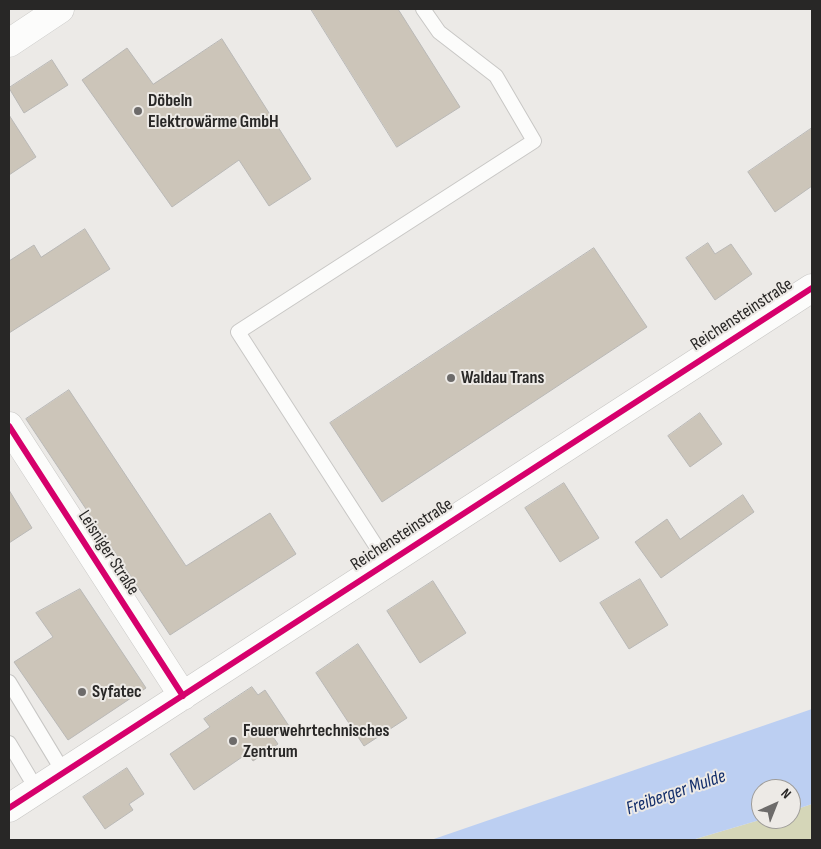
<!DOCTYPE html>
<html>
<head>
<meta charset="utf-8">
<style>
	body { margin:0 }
	#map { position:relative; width:821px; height:849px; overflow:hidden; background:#eceae7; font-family:"Sofia Sans Condensed",sans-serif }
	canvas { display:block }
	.frame { position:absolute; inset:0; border:10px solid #282726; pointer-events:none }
	.north { position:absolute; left:751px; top:779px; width:50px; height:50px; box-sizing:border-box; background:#edeae6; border:1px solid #9e9c99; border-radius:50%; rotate:44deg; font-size:14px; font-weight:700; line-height:20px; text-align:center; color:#282726 }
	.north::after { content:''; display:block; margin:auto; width:18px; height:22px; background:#6d6b6a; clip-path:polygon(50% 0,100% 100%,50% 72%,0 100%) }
</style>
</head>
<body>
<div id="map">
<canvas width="821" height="849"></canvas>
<div class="frame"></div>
<div class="north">N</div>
</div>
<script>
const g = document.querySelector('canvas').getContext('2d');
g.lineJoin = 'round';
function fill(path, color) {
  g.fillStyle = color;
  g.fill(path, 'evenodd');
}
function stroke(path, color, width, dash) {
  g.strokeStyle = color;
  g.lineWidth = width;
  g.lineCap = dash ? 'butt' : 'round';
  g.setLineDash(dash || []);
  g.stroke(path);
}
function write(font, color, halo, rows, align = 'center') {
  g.font = font + ' "Sofia Sans Condensed",sans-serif';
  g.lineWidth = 4;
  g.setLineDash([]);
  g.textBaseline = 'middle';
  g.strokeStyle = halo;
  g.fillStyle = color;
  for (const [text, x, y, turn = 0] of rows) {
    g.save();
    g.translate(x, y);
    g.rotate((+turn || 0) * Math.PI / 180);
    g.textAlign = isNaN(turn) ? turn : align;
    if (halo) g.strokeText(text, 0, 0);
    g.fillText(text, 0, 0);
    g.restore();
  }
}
const green = new Path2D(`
	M 812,804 L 812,840 L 692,840 L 763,819 L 791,819 L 791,811 Z`);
const water = new Path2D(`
	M 812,709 L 812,804 L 791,811 L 791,789 L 761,789 L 761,819 L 763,819 L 692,840 L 431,840 Z`);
const building = new Path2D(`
	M 311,9 L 398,9 L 460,107 L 397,147 Z
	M 222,39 L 311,179 L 269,206 L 239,160 L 172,207 L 82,80 L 127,48 L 153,84 Z
	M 52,60 L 68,85 L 24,113 L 9,88 Z
	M 9,115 L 36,157 L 9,175 Z
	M 812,128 L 812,186 L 775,212 L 748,172 Z
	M 85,229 L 110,269 L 9,333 L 9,261 L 34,245 L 41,257 Z
	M 708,243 L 715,254 L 731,244 L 752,274 L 715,300 L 686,258 Z
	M 594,248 L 647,327 L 382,502 L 330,423 Z
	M 69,390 L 186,566 L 270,513 L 296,554 L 170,635 L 26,419 Z
	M 700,413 L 722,444 L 690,467 L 668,436 Z
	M 564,483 L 599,538 L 560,562 L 525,508 Z
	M 9,490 L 32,528 L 9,543 Z
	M 743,495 L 754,512 L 661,578 L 635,542 L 667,519 L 680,539 Z
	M 640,579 L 668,625 L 629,649 L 600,603 Z
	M 433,581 L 466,633 L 420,663 L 387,611 Z
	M 80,589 L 146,688 L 68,740 L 14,662 L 53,637 L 36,613 Z
	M 358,644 L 407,718 L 364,746 L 316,673 Z
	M 252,687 L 258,695 L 265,690 L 289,726 L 273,737 L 278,744 L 253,761 L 248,753 L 194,790 L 170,754 L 210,727 L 204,719 Z
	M 127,768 L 144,794 L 129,804 L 133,810 L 105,829 L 83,797 Z`);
const service = new Path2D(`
	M 387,563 L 238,332 L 534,141 L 496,76 L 439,32 L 423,9
	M 9,682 L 64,773
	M 9,743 L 37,790`);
const minor = new Path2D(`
	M 9,43 L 60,9
	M 9,426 L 183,696
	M 9,808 L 812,288`);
const cycleway = new Path2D(`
	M 9,426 L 183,696
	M 9,808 L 812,288`);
const markers = [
	[138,111,5,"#6d6b6a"],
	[451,378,5,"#6d6b6a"],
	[82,692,5,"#6d6b6a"],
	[233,741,5,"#6d6b6a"]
];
const poiNames = [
	["Döbeln",148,101],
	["Elektrowärme GmbH",148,122],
	["Waldau Trans",461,378],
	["Syfatec",92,692],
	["Feuerwehrtechnisches",243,731],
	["Zentrum",243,752]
];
const streetNames = [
	["Reichensteinstraße",742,315,-33],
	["Reichensteinstraße",402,535,-33],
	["Leisniger Straße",108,553,57]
];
const waterNames = [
	["Freiberger Mulde",676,793,-19]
];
fill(green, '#d5d6b8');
fill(water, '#bccff2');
fill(building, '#ccc5b9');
stroke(building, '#b9b8b6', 1);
stroke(service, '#c8c7c5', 16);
stroke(minor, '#c8c7c5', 29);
stroke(service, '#fcfcfb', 14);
stroke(minor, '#fcfcfb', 28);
stroke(cycleway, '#d6006c', 6);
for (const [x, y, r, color] of markers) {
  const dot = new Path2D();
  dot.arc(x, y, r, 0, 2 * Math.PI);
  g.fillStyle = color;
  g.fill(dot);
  stroke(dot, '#edeae6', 2);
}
write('bold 18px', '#282726', '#edeae6', poiNames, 'left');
write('18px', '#282726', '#edeae6', streetNames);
write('italic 19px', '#142f6b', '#edeae6', waterNames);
</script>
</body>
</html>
